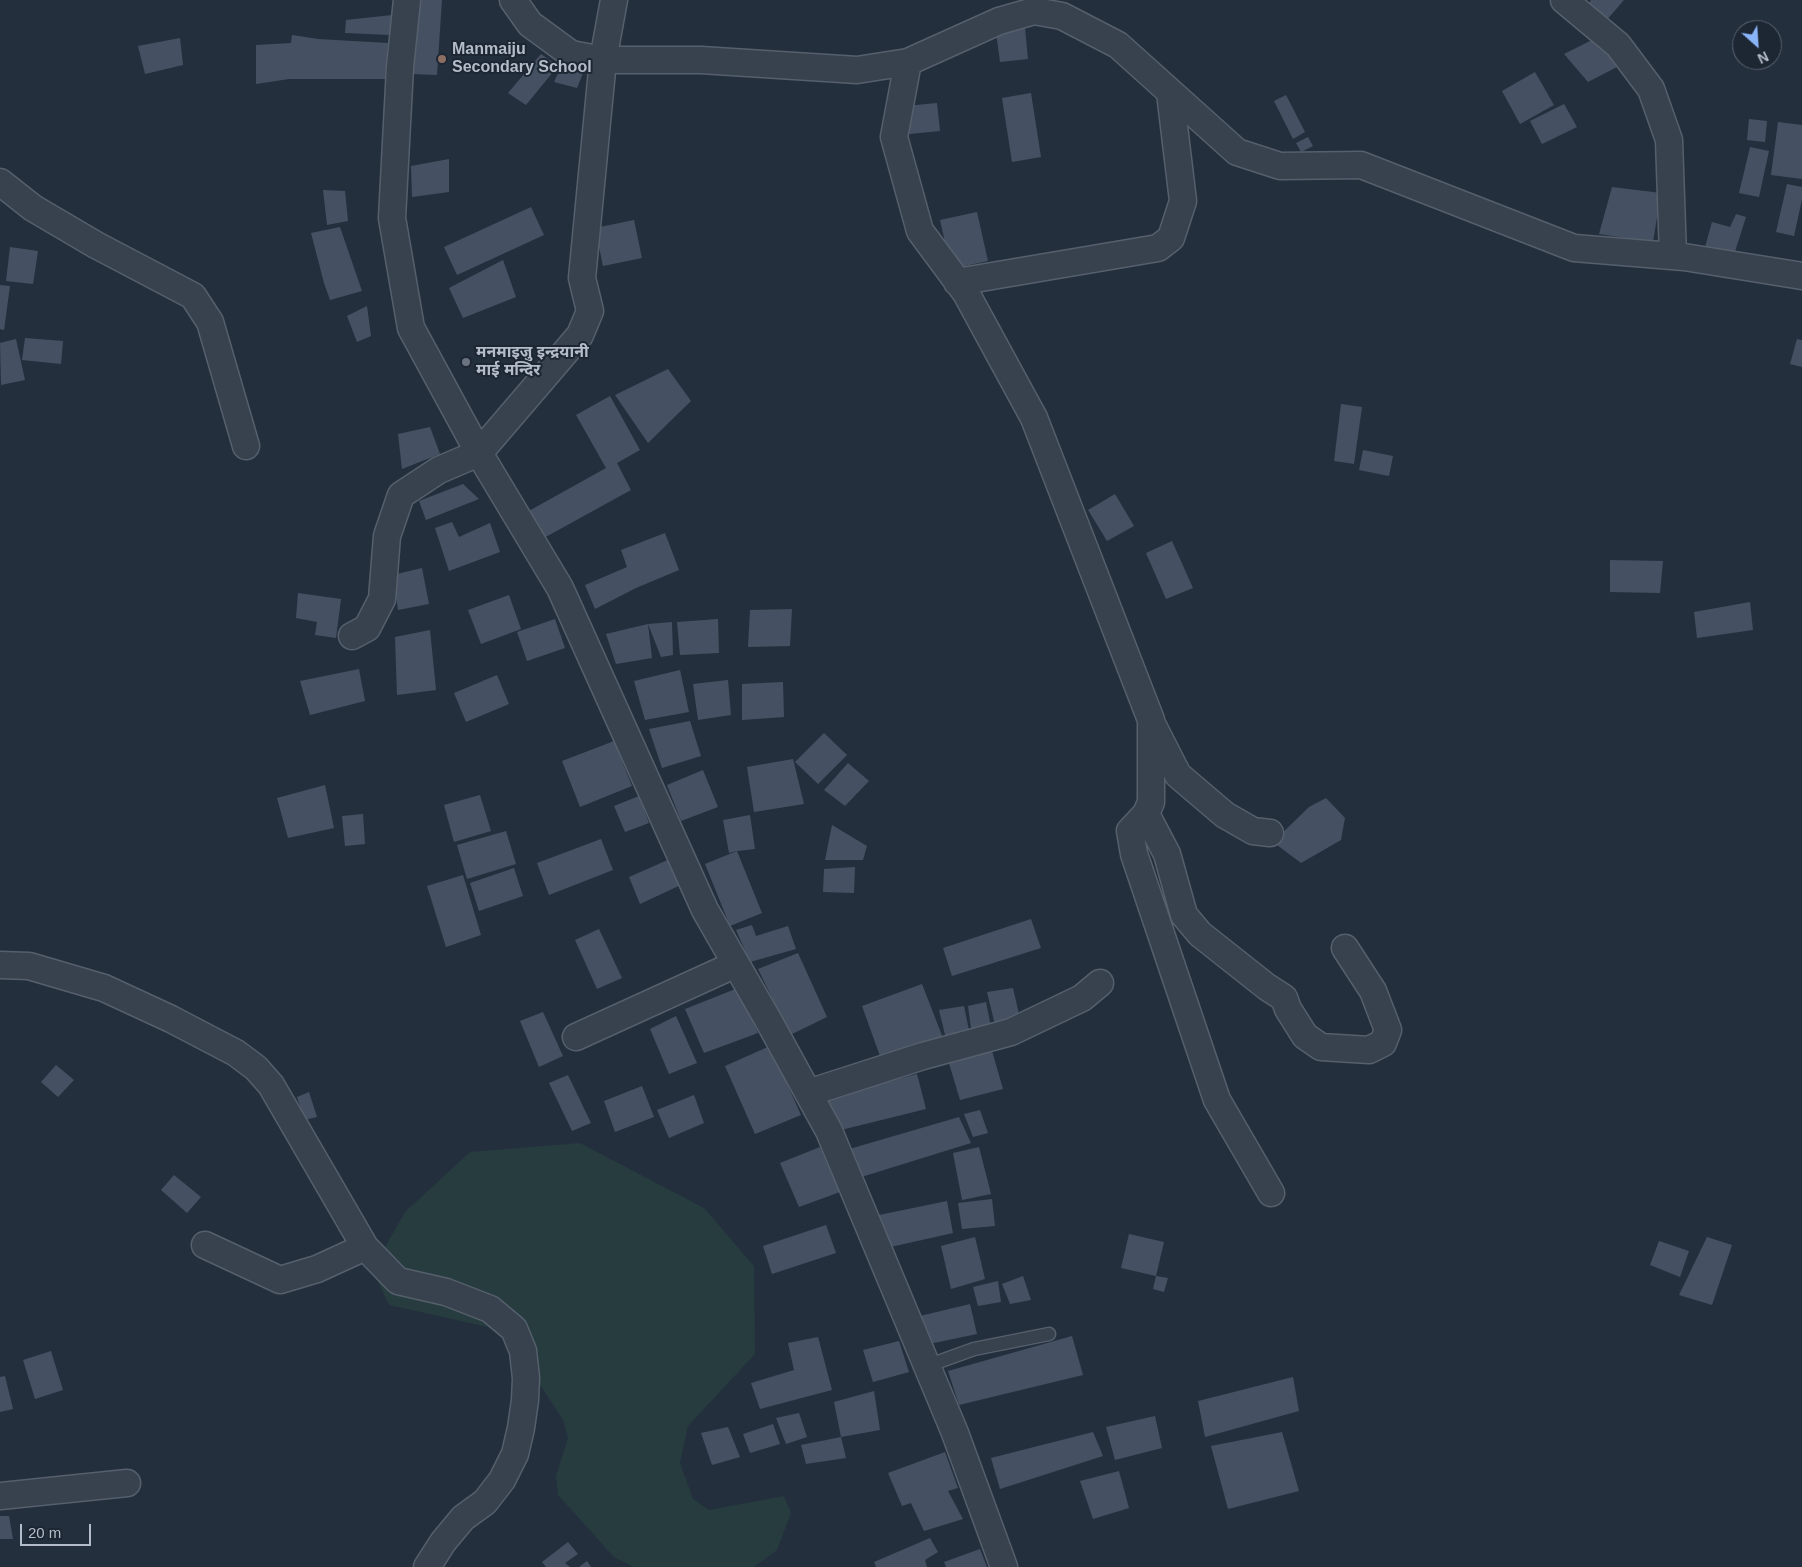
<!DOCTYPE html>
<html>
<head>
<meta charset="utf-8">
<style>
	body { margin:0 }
	#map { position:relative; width:1802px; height:1567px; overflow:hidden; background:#242f3e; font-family:Arial,sans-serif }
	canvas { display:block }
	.north { position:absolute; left:1732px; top:20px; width:50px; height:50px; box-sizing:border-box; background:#1d2633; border:1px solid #59626f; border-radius:50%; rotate:154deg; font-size:14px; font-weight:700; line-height:20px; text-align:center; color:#b4bcc9 }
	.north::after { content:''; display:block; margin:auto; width:18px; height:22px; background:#8ab4f8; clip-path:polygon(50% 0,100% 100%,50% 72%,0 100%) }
	.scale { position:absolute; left:20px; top:1524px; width:71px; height:22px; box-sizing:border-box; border:2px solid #b4bcc9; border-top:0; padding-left:6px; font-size:15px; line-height:18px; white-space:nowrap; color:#b4bcc9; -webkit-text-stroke:4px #1d2633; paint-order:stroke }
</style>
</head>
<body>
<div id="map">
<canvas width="1802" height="1567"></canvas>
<div class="north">N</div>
<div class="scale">20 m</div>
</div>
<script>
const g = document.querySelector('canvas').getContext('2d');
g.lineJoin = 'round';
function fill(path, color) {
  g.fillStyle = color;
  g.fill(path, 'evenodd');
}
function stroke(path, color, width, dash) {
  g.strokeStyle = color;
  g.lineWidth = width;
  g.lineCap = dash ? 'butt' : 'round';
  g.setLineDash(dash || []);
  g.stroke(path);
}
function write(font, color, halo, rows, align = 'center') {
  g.font = font + ' Arial,"Noto Sans Devanagari",sans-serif';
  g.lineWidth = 4;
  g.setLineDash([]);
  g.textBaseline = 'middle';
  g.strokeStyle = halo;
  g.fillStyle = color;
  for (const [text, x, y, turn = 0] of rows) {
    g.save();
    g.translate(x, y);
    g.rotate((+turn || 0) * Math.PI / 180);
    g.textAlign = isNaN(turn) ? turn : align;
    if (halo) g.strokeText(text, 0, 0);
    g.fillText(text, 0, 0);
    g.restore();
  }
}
const green = new Path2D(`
	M 580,1143 L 704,1208 L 754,1266 L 755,1354 L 688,1426 L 680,1463 L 693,1499 L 709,1510 L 784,1496 L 791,1513 L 777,1550 L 754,1567 L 634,1567 L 614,1557 L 558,1495 L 556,1476 L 568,1438 L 563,1420 L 520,1354 L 488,1327 L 389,1305 L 372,1270 L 405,1212 L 470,1152 Z`);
const building = new Path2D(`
	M 416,0 L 442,0 L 437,75 L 412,74 Z
	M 1591,0 L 1624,0 L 1605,22 L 1588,5 Z
	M 392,15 L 390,35 L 345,33 L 346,20 Z
	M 1025,28 L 1028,59 L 1000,62 L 996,32 Z
	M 292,35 L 318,39 L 388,43 L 385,79 L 289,79 L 256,84 L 256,45 L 291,43 Z
	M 1598,37 L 1617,67 L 1588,82 L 1564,54 Z
	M 180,38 L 183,65 L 145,74 L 138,46 Z
	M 541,54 L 558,66 L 526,105 L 508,93 Z
	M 561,67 L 583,73 L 577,88 L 554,82 Z
	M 1535,72 L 1554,105 L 1520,124 L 1502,91 Z
	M 1031,93 L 1041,157 L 1012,162 L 1002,98 Z
	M 1286,95 L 1305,132 L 1293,139 L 1274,101 Z
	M 937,103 L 940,131 L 909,134 L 906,106 Z
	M 1564,104 L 1577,127 L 1542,144 L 1530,121 Z
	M 1749,119 L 1767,121 L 1765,142 L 1747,140 Z
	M 1778,122 L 1802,125 L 1802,179 L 1771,175 Z
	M 1308,137 L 1313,146 L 1301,152 L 1296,143 Z
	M 1750,147 L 1769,151 L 1759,197 L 1739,193 Z
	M 449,159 L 449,192 L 412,197 L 411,166 Z
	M 1787,184 L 1802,187 L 1802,199 L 1794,236 L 1776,232 Z
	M 1612,187 L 1661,193 L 1653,242 L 1599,234 Z
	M 323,190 L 345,191 L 348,221 L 327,225 Z
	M 531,207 L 544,235 L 457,275 L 444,247 Z
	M 977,212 L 988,261 L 951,269 L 940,220 Z
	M 1736,214 L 1746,217 L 1733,258 L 1704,251 L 1712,222 L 1730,227 Z
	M 634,220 L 642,258 L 603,266 L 595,228 Z
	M 340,227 L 362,291 L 330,300 L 324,283 L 311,233 Z
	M 10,247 L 38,251 L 33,284 L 6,281 Z
	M 503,260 L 516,297 L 463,318 L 449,288 Z
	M 0,285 L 10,286 L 4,330 L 0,329 Z
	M 367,306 L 371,336 L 357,342 L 347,316 Z
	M 25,338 L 63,341 L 61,364 L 22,360 Z
	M 16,339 L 25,380 L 1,385 L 0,343 Z
	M 1797,339 L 1802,340 L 1802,367 L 1790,364 Z
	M 668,369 L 691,401 L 648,443 L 615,395 Z
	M 610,396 L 640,450 L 617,463 L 631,490 L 542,539 L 527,512 L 606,468 L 576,415 Z
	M 1341,404 L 1362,407 L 1354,464 L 1334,461 Z
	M 430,427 L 440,454 L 402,469 L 398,434 Z
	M 1363,450 L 1393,456 L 1389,476 L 1359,470 Z
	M 463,484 L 479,499 L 426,520 L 419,501 Z
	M 1115,494 L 1134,526 L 1107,541 L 1088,510 Z
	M 452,522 L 459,537 L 490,523 L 500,552 L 449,571 L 435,528 Z
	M 665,533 L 679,570 L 636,588 L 595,609 L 585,585 L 627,567 L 621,550 Z
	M 1172,541 L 1193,588 L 1166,599 L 1146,553 Z
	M 1610,560 L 1663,561 L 1660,593 L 1610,592 Z
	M 422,568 L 429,604 L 398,610 L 393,575 Z
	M 298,593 L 341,599 L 336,638 L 315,635 L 317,622 L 296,618 Z
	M 509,595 L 521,629 L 481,644 L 468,610 Z
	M 1750,602 L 1753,630 L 1697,638 L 1694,612 Z
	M 792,609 L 790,646 L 748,647 L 750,610 Z
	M 555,619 L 565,648 L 527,661 L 517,632 Z
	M 718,619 L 719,653 L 680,655 L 677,622 Z
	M 672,622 L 673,655 L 661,657 L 648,624 Z
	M 648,624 L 652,658 L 616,664 L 606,634 Z
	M 430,630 L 436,690 L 397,695 L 395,637 Z
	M 359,669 L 365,701 L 310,715 L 300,681 Z
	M 680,670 L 689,712 L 645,720 L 634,681 Z
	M 497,675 L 509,704 L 466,722 L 454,693 Z
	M 728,680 L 731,715 L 698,720 L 693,684 Z
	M 783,682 L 784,717 L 742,720 L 742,684 Z
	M 690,721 L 701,756 L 662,768 L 649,729 Z
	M 824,733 L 847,755 L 818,784 L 795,762 Z
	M 614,741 L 632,786 L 580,807 L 562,761 Z
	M 793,759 L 804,804 L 754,812 L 747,767 Z
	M 848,763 L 869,781 L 845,806 L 824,790 Z
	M 703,770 L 718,807 L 681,821 L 667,785 Z
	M 325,785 L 334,828 L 288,838 L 277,798 Z
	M 480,795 L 491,831 L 454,842 L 444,805 Z
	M 639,796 L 649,823 L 625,832 L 614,806 Z
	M 1326,798 L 1345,818 L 1341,840 L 1301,863 L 1273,842 L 1309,807 Z
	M 363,814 L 365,844 L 345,846 L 342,816 Z
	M 750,815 L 755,849 L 737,851 L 762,913 L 730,926 L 705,864 L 737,851 L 729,853 L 723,820 Z
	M 832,825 L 867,846 L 863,860 L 825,860 Z
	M 506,831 L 516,864 L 467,879 L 457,845 Z
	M 601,839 L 613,870 L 549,895 L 537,863 Z
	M 670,859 L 683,884 L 640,904 L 629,877 Z
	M 855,867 L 854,893 L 823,892 L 824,869 Z
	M 514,868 L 523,896 L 479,911 L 470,883 Z
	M 463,875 L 481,935 L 446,947 L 427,886 Z
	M 1031,919 L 1041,948 L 952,976 L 943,948 Z
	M 752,925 L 756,936 L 788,926 L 796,949 L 750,962 L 736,930 Z
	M 599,929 L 622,978 L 597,989 L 575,940 Z
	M 798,953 L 827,1017 L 790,1035 L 758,969 Z
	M 922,984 L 943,1038 L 881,1059 L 862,1006 Z
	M 738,988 L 758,1033 L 704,1053 L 685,1009 Z
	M 1013,988 L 1021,1023 L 996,1029 L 987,992 Z
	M 986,1002 L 992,1032 L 972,1036 L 968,1006 Z
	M 964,1006 L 971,1040 L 948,1047 L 939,1010 Z
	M 543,1012 L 563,1056 L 539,1067 L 520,1021 Z
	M 676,1016 L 697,1063 L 669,1074 L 650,1029 Z
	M 770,1046 L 801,1115 L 755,1134 L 725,1066 Z
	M 992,1051 L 1003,1089 L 960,1100 L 948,1060 Z
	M 56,1065 L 74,1080 L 58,1097 L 41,1082 Z
	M 917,1074 L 926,1109 L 837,1131 L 828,1098 Z
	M 568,1075 L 591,1123 L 572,1131 L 549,1083 Z
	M 642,1086 L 654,1117 L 615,1132 L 604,1101 Z
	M 309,1092 L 317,1117 L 304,1120 L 297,1097 Z
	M 694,1095 L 704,1123 L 669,1138 L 657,1110 Z
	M 980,1110 L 988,1133 L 973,1137 L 964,1114 Z
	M 959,1117 L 971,1143 L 855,1179 L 846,1150 Z
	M 820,1147 L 840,1192 L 799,1207 L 780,1163 Z
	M 979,1147 L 991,1194 L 962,1200 L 953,1153 Z
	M 174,1175 L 201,1197 L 187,1213 L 161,1190 Z
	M 992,1199 L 995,1226 L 962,1229 L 958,1203 Z
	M 947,1201 L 953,1233 L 886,1248 L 879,1215 Z
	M 826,1225 L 836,1253 L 772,1274 L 763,1246 Z
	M 1129,1234 L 1164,1242 L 1156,1276 L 1121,1268 Z
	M 975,1237 L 985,1279 L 951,1289 L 941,1246 Z
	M 1707,1237 L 1732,1245 L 1712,1305 L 1679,1295 Z
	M 1659,1241 L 1689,1251 L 1680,1277 L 1650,1265 Z
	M 1023,1276 L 1031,1300 L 1010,1304 L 1002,1284 Z
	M 1156,1276 L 1168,1278 L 1164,1292 L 1153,1289 Z
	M 998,1281 L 1001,1302 L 978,1306 L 973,1287 Z
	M 970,1304 L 977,1334 L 929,1344 L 920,1316 Z
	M 1072,1336 L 1083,1375 L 959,1405 L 948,1371 Z
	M 818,1337 L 832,1390 L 760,1409 L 751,1383 L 794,1370 L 788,1343 Z
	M 899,1341 L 909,1372 L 873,1382 L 863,1350 Z
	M 51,1351 L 63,1390 L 35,1399 L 23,1360 Z
	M 5,1376 L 13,1409 L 0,1412 L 0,1377 Z
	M 1293,1377 L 1299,1411 L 1205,1437 L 1198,1401 Z
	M 874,1391 L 880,1430 L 841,1437 L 834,1402 Z
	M 799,1413 L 807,1437 L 786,1444 L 776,1418 Z
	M 1155,1416 L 1162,1448 L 1115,1460 L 1106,1427 Z
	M 773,1424 L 780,1444 L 750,1453 L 743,1434 Z
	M 728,1427 L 740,1457 L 712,1465 L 701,1433 Z
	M 1093,1432 L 1103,1456 L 1000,1489 L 991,1458 Z
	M 1282,1432 L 1299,1491 L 1228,1509 L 1211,1446 Z
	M 841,1437 L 846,1458 L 806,1464 L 801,1445 Z
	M 945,1452 L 958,1488 L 948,1491 L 963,1519 L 924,1531 L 911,1503 L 902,1506 L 888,1473 Z
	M 1119,1471 L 1129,1508 L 1093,1519 L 1080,1481 Z
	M 0,1516 L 9,1516 L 13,1539 L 0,1539 Z
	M 930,1538 L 938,1552 L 925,1560 L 927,1567 L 876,1567 L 874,1562 Z
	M 568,1542 L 578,1554 L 565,1563 L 570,1567 L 546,1567 L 542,1562 Z
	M 980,1549 L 987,1567 L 946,1567 L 944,1562 Z
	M 587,1561 L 591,1567 L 579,1567 Z`);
const lane = new Path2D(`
	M 927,1366 L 974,1349 L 1049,1334`);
const street = new Path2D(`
	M 407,0 L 400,67 L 392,218 L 411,328 L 479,453 L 560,588 L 705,910 L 767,1018 L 829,1131 L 955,1433 L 1004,1567
	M 513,0 L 530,24 L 571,54 L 603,60 L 614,0
	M 1564,0 L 1618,45 L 1651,89 L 1669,140 L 1673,256
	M 908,62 L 894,137 L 920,231 L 966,293 L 1034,418 L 1151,720 L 1151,802 L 1146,814 L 1130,831 L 1134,854 L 1217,1100 L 1271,1193
	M 0,182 L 33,208 L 96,245 L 193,296 L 210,322 L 246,446
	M 957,282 L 1158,248 L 1171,238 L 1183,201 L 1170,93
	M 352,636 L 367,628 L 382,599 L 387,536 L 401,495 L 439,470 L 479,453 L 580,335 L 590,311 L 582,278 L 603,60 L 701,60 L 857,70 L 908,62 L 999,21 L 1034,11 L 1062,16 L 1118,45 L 1237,152 L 1280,166 L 1361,165 L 1574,248 L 1684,257 L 1802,276
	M 1153,726 L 1178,775 L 1225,815 L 1253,831 L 1270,833
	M 1146,814 L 1167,854 L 1184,915 L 1200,934 L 1267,987 L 1284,998 L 1288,1009 L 1305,1036 L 1321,1047 L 1369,1050 L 1383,1043 L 1388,1030 L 1373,991 L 1345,948
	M 0,965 L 29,966 L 104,988 L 171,1019 L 236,1053 L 256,1068 L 271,1085 L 365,1247 L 398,1281 L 446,1292 L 490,1309 L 514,1329 L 523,1351 L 526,1378 L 525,1400 L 521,1428 L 515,1454 L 502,1480 L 485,1502 L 463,1518 L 443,1542 L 427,1567
	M 576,1037 L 736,964
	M 808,1093 L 923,1056 L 1011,1032 L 1082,998 L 1100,983
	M 205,1245 L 280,1280 L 317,1269 L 365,1247
	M 0,1496 L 127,1483`);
const markers = [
	[442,59,5,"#8d6e63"],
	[466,362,5,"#6b7280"]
];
const poiNames = [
	["Manmaiju",452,50],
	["Secondary School",452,68],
	["मनमाइजु इन्द्रयानी",476,353],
	["माई मन्दिर",476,371]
];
fill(green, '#263c3f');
fill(building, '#455162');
stroke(lane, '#565f6c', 15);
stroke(street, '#565f6c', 29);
stroke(lane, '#38414e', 12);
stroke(street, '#38414e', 26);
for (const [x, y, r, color] of markers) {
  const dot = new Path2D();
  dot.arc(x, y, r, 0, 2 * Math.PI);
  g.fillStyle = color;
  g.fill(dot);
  stroke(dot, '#1d2633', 2);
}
write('bold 16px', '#b4bcc9', '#1d2633', poiNames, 'left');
</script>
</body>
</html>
